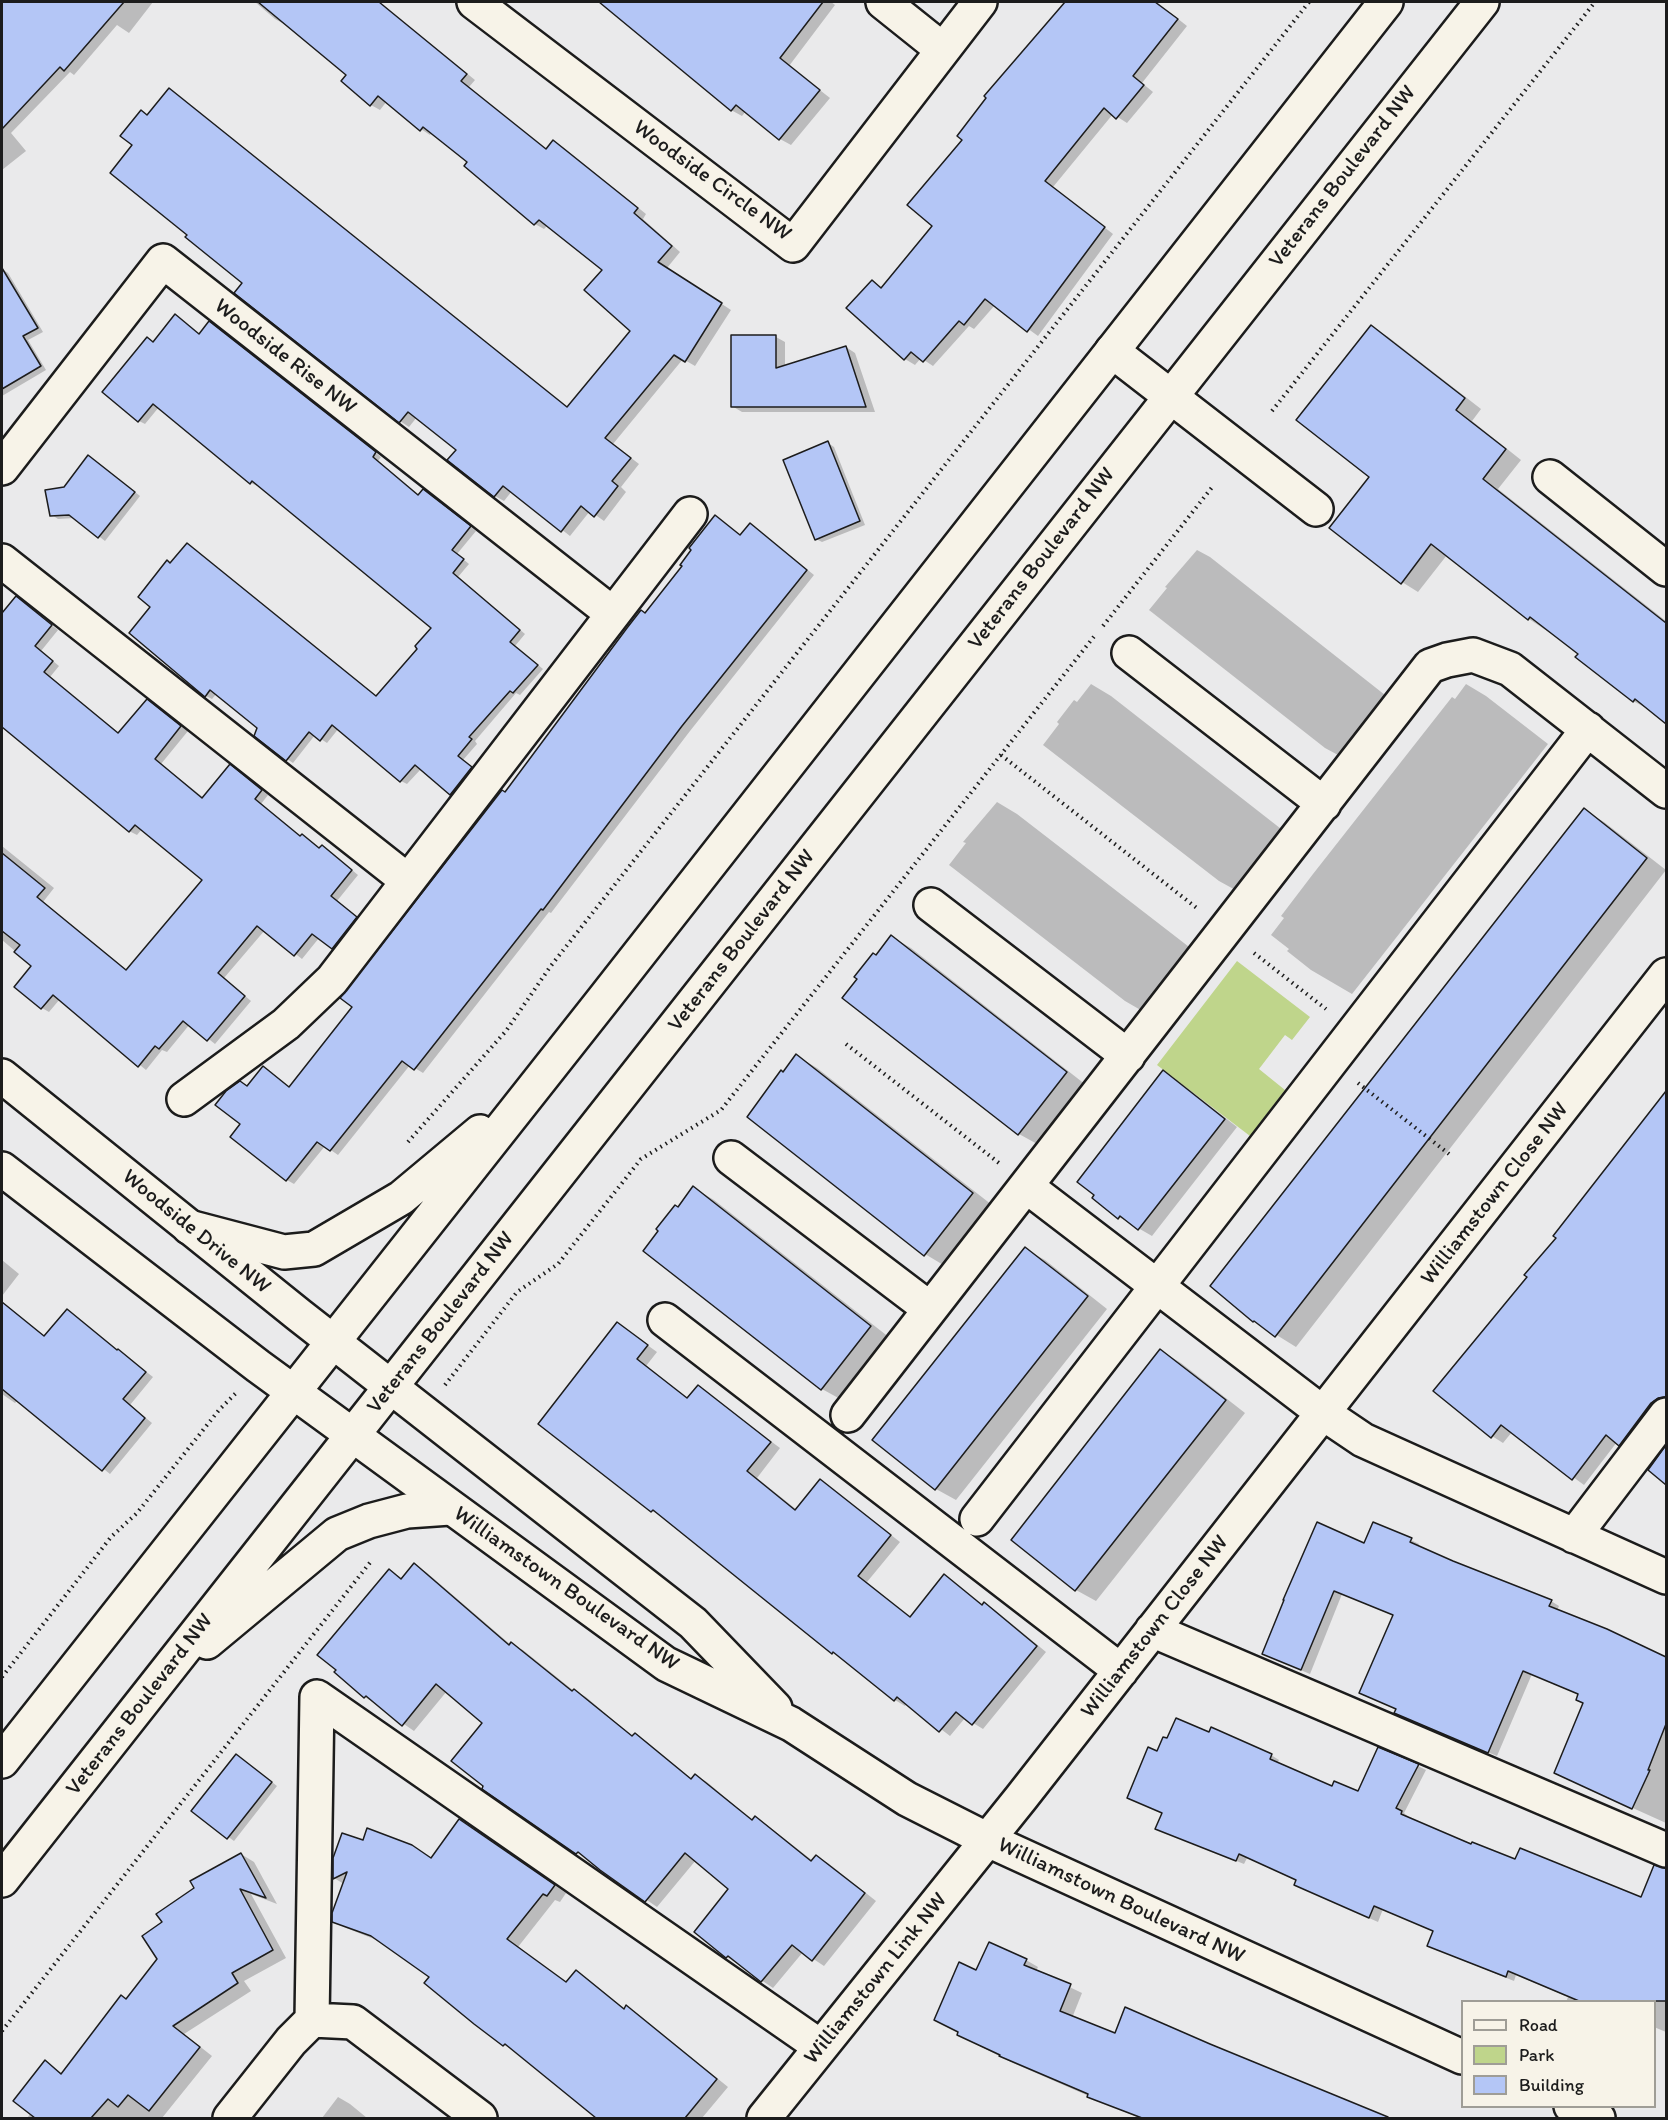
<!DOCTYPE html>
<html>
<head>
<meta charset="utf-8">
<style>
	body { margin:0 }
	#map { position:relative; width:1668px; height:2120px; overflow:hidden; background:#eaeaeb; font-family:Itim,sans-serif }
	canvas { display:block }
	.frame { position:absolute; inset:0; border:3px solid #1c1c1c; pointer-events:none }
	.legend { position:absolute; left:1461px; top:2000px; width:195px; height:108px; box-sizing:border-box; background:#f7f3e8; border:2px solid #9f9d96; margin:0; padding:8px 10px; list-style:none; font-size:18px; color:#1c1c1c }
	.legend li { display:flex; align-items:center; gap:12px; height:30px }
	.legend b { width:30px; border:2px solid #9f9d96 }
</style>
</head>
<body>
<div id="map">
<canvas width="1668" height="2120"></canvas>
<div class="frame"></div>
<ul class="legend">
<li><b style="height:8px;background:#f7f3e8"></b>Road</li>
<li><b style="height:16px;background:#bfd58b"></b>Park</li>
<li><b style="height:16px;background:#b4c6f6"></b>Building</li>
</ul>
</div>
<script>
const g = document.querySelector('canvas').getContext('2d');
g.lineJoin = 'round';
function fill(path, color) {
  g.fillStyle = color;
  g.fill(path, 'evenodd');
}
function stroke(path, color, width, dash) {
  g.strokeStyle = color;
  g.lineWidth = width;
  g.lineCap = dash ? 'butt' : 'round';
  g.setLineDash(dash || []);
  g.stroke(path);
}
function write(font, color, halo, rows, align = 'center') {
  g.font = font + ' Itim,sans-serif';
  g.lineWidth = 4.5;
  g.setLineDash([]);
  g.textBaseline = 'middle';
  g.strokeStyle = halo;
  g.fillStyle = color;
  for (const [text, x, y, turn = 0] of rows) {
    g.save();
    g.translate(x, y);
    g.rotate((+turn || 0) * Math.PI / 180);
    g.textAlign = isNaN(turn) ? turn : align;
    if (halo) g.strokeText(text, 0, 0);
    g.fillText(text, 0, 0);
    g.restore();
  }
}
const green = new Path2D(`
	M 1237,961 L 1310,1017 L 1292,1040 L 1285,1035 L 1259,1069 L 1285,1090 L 1250,1136 L 1157,1065 Z`);
const shadow = new Path2D(`
	M 11,2 L 153,2 L 129,33 L 117,25 L 74,75 L 70,72 L 11,133 L 26,151 L 2,170 L 2,12 Z
	M 255,2 L 366,2 L 393,24 L 397,18 L 406,24 L 475,80 L 469,87 L 547,150 L 554,142 L 563,147 L 646,214 L 643,219 L 680,252 L 667,268 L 731,310 L 695,366 L 683,359 L 613,444 L 639,464 L 621,487 L 626,492 L 604,521 L 590,511 L 570,536 L 512,491 L 504,501 L 495,496 L 449,460 L 458,449 L 417,417 L 409,427 L 400,421 L 189,235 L 134,145 L 148,116 L 178,96 L 568,408 L 632,331 L 604,270 L 548,225 L 544,229 L 535,224 L 466,166 L 469,162 L 432,132 L 430,135 L 421,129 L 387,101 L 380,110 L 371,105 L 348,75 L 286,22 L 284,24 L 275,19 Z
	M 601,2 L 694,2 L 700,6 L 704,2 L 831,2 L 835,5 L 789,66 L 830,98 L 791,145 L 780,139 L 746,111 L 742,116 L 731,110 Z
	M 1070,2 L 1159,2 L 1158,3 L 1187,26 L 1142,83 L 1153,92 L 1127,123 L 1113,114 L 1053,187 L 1113,234 L 1038,336 L 995,305 L 974,329 L 969,326 L 933,366 L 921,358 L 915,365 L 905,359 L 849,308 L 872,282 L 883,288 L 934,226 L 964,140 L 989,98 L 986,96 L 1004,73 Z
	M 2,269 L 8,273 L 43,332 L 28,340 L 46,370 L 2,396 Z
	M 176,316 L 200,335 L 216,327 L 381,457 L 378,461 L 420,496 L 430,495 L 476,531 L 457,554 L 469,564 L 458,577 L 525,634 L 515,646 L 543,669 L 520,695 L 516,693 L 475,741 L 477,744 L 463,760 L 477,771 L 457,798 L 421,769 L 407,784 L 401,781 L 339,728 L 327,743 L 315,735 L 293,763 L 287,759 L 259,728 L 217,693 L 212,699 L 206,696 L 171,564 L 193,548 L 377,697 L 419,648 L 433,627 L 258,484 L 257,486 L 251,483 L 159,407 L 145,424 L 139,421 L 154,343 Z
	M 1371,327 L 1387,336 L 1481,409 L 1472,421 L 1521,460 L 1498,489 L 1666,621 L 1666,722 L 1650,710 L 1633,701 L 1580,653 L 1529,619 L 1447,555 L 1418,592 L 1402,582 L 1371,477 Z
	M 776,337 L 785,342 L 785,367 L 846,347 L 855,353 L 875,412 L 742,412 L 732,406 Z
	M 828,443 L 834,447 L 865,525 L 822,542 L 816,539 Z
	M 95,460 L 140,496 L 105,541 L 75,518 L 58,519 L 52,515 L 64,488 Z
	M 715,516 L 742,536 L 758,530 L 814,575 L 690,731 L 551,913 L 549,912 L 423,1073 L 410,1065 L 338,1155 L 325,1146 L 294,1184 L 287,1180 L 242,1124 L 248,1087 L 263,1068 L 290,1088 L 354,1007 L 506,794 L 684,566 Z
	M 1197,550 L 1210,557 L 1385,695 L 1338,755 L 1325,748 L 1149,610 L 1167,588 L 1165,587 Z
	M 16,598 L 58,630 L 41,651 L 59,666 L 50,677 L 120,734 L 155,705 L 188,731 L 161,764 L 204,798 L 237,771 L 268,795 L 261,804 L 301,837 L 309,840 L 320,849 L 322,847 L 329,851 L 358,875 L 337,901 L 363,922 L 340,952 L 319,938 L 302,959 L 265,930 L 224,978 L 251,1001 L 215,1044 L 190,1024 L 167,1052 L 162,1050 L 146,1070 L 60,999 L 49,1012 L 42,1008 L 33,966 L 2,940 L 2,846 L 54,888 L 43,902 L 128,971 L 204,880 L 142,829 L 137,835 L 129,831 L 2,725 L 2,717 L 5,713 L 2,710 L 2,615 Z
	M 1091,684 L 1111,696 L 1285,832 L 1239,892 L 1219,881 L 1043,745 L 1059,724 L 1057,722 L 1074,700 L 1077,702 Z
	M 1466,684 L 1486,696 L 1548,744 L 1352,994 L 1311,970 L 1287,951 L 1289,949 L 1271,935 L 1284,918 L 1281,916 L 1313,874 L 1452,697 L 1455,699 Z
	M 997,802 L 1017,814 L 1193,950 L 1144,1012 L 1125,1001 L 949,865 L 966,843 L 963,842 Z
	M 1584,810 L 1604,822 L 1666,870 L 1296,1347 L 1254,1321 Z
	M 892,937 L 911,948 L 1086,1085 L 1039,1145 L 1019,1134 L 844,998 Z
	M 797,1056 L 817,1068 L 992,1205 L 945,1266 L 925,1254 Z
	M 1164,1072 L 1177,1080 L 1237,1127 L 1152,1236 L 1119,1217 Z
	M 1666,1094 L 1666,1238 L 1651,1256 L 1666,1268 L 1666,1382 L 1646,1408 L 1657,1417 L 1631,1451 L 1617,1442 L 1584,1485 L 1512,1432 L 1503,1443 L 1492,1436 L 1529,1277 L 1558,1238 L 1556,1236 Z
	M 694,1188 L 714,1200 L 890,1338 L 842,1400 L 822,1389 L 678,1208 Z
	M 1025,1249 L 1045,1260 L 1107,1309 L 956,1500 L 936,1489 L 874,1440 Z
	M 2,1260 L 19,1274 L 2,1296 Z
	M 2,1302 L 45,1337 L 67,1311 L 153,1377 L 130,1405 L 152,1423 L 110,1474 L 18,1400 L 15,1403 L 2,1394 Z
	M 618,1324 L 657,1352 L 646,1366 L 688,1399 L 698,1387 L 780,1448 L 757,1478 L 797,1510 L 830,1487 L 900,1542 L 867,1582 L 911,1618 L 944,1576 L 983,1606 L 985,1604 L 995,1610 L 1046,1652 L 983,1729 L 965,1718 L 950,1736 L 907,1703 L 905,1706 L 895,1700 L 663,1516 L 652,1511 L 540,1424 Z
	M 1161,1351 L 1181,1363 L 1245,1413 L 1096,1601 L 1076,1590 L 1013,1540 Z
	M 1411,1540 L 1419,1544 L 1418,1547 L 1551,1601 L 1559,1606 L 1557,1611 L 1666,1658 L 1666,1823 L 1564,1777 L 1585,1704 L 1580,1695 L 1532,1674 L 1497,1756 L 1404,1717 L 1397,1709 L 1394,1616 L 1342,1594 L 1310,1674 L 1272,1658 L 1365,1545 Z
	M 414,1565 L 426,1572 L 511,1645 L 523,1650 L 574,1691 L 586,1697 L 633,1737 L 635,1735 L 646,1741 L 693,1780 L 696,1776 L 707,1782 L 753,1821 L 755,1818 L 767,1825 L 813,1861 L 817,1857 L 828,1863 L 876,1901 L 824,1966 L 803,1952 L 773,1988 L 727,1957 L 730,1889 L 696,1860 L 657,1907 L 484,1788 L 484,1722 L 447,1691 L 414,1731 L 365,1697 L 390,1571 L 403,1579 Z
	M 1210,1734 L 1271,1755 L 1279,1760 L 1277,1764 L 1333,1788 L 1359,1793 L 1418,1766 L 1426,1770 L 1404,1813 L 1409,1817 L 1409,1819 L 1516,1861 L 1642,1899 L 1655,1867 L 1666,1870 L 1666,2032 L 1654,2027 L 1654,2002 L 1566,2002 L 1568,1997 L 1516,1975 L 1514,1981 L 1437,1950 L 1429,1946 L 1434,1932 L 1383,1909 L 1378,1922 L 1304,1889 L 1295,1885 L 1297,1880 L 1247,1858 L 1244,1864 L 1157,1829 L 1164,1813 L 1157,1753 Z
	M 242,1759 L 277,1786 L 234,1841 L 193,1811 Z
	M 460,1821 L 566,1893 L 560,1902 L 555,1900 L 518,1947 L 567,1983 L 576,1972 L 588,1979 L 625,2009 L 627,2007 L 638,2014 L 728,2087 L 702,2118 L 598,2118 L 516,2051 L 504,2045 L 431,1977 L 379,1941 L 346,1928 L 334,1922 L 344,1884 L 334,1878 L 335,1858 L 432,1859 Z
	M 241,1854 L 254,1862 L 277,1904 L 251,1894 L 286,1958 L 244,1981 L 251,1991 L 184,2034 L 212,2056 L 162,2118 L 27,2118 L 31,2113 L 45,2062 L 63,2074 L 127,2000 L 159,1959 L 164,1923 Z
	M 1026,1960 L 1038,1967 L 1036,1971 L 1082,1993 L 1072,2018 L 1116,2035 L 1354,2107 L 1349,2118 L 1139,2118 L 1013,2063 L 958,2035 L 977,1972 Z
	M 338,2097 L 350,2104 L 367,2118 L 322,2118 Z`);
const building = new Path2D(`
	M 2,2 L 124,2 L 64,71 L 60,67 L 2,129 Z
	M 258,2 L 379,2 L 467,74 L 461,81 L 546,149 L 553,140 L 638,208 L 634,213 L 672,246 L 658,262 L 722,303 L 685,362 L 674,355 L 605,438 L 631,458 L 612,481 L 618,486 L 594,517 L 581,506 L 561,532 L 503,486 L 494,497 L 447,460 L 456,450 L 408,412 L 399,423 L 234,293 L 242,283 L 185,237 L 187,235 L 110,173 L 132,145 L 120,136 L 141,110 L 147,115 L 169,88 L 567,407 L 630,331 L 584,290 L 602,270 L 539,220 L 534,225 L 464,166 L 467,162 L 423,127 L 420,131 L 378,96 L 370,106 L 341,81 L 346,75 Z
	M 599,2 L 823,2 L 780,58 L 820,90 L 779,140 L 736,105 L 731,111 Z
	M 1065,2 L 1155,2 L 1178,19 L 1133,76 L 1144,85 L 1116,119 L 1104,108 L 1045,181 L 1105,227 L 1027,332 L 985,299 L 964,325 L 959,321 L 923,362 L 911,352 L 904,360 L 846,308 L 872,280 L 881,288 L 932,226 L 907,205 L 962,140 L 957,136 L 986,98 L 984,96 Z
	M 2,268 L 38,328 L 23,336 L 41,366 L 2,389 Z
	M 175,314 L 199,334 L 209,321 L 376,452 L 373,457 L 418,495 L 423,489 L 471,526 L 452,550 L 464,559 L 453,573 L 520,630 L 510,642 L 538,665 L 513,693 L 510,691 L 469,737 L 472,739 L 458,756 L 472,767 L 450,795 L 415,765 L 400,782 L 332,725 L 320,741 L 309,732 L 286,761 L 254,736 L 257,728 L 210,690 L 205,697 L 129,633 L 150,607 L 138,597 L 167,560 L 170,563 L 187,543 L 376,696 L 417,649 L 415,646 L 431,628 L 252,481 L 250,484 L 153,404 L 138,422 L 102,392 L 147,337 L 153,342 Z
	M 1371,325 L 1465,398 L 1456,410 L 1506,449 L 1483,479 L 1666,623 L 1666,724 L 1635,699 L 1633,702 L 1575,657 L 1578,654 L 1530,617 L 1528,620 L 1431,544 L 1401,584 L 1329,528 L 1369,477 L 1296,420 Z
	M 731,335 L 776,335 L 776,368 L 846,346 L 866,407 L 731,407 Z
	M 828,441 L 860,521 L 815,540 L 783,460 Z
	M 88,455 L 135,492 L 98,538 L 69,515 L 50,516 L 45,490 L 64,487 Z
	M 715,515 L 740,535 L 750,523 L 807,570 L 682,726 L 543,910 L 541,909 L 414,1070 L 402,1061 L 330,1151 L 317,1142 L 286,1181 L 230,1137 L 240,1124 L 215,1105 L 226,1091 L 240,1081 L 247,1086 L 263,1066 L 289,1087 L 352,1007 L 340,998 L 502,790 L 505,792 L 627,628 L 641,610 L 645,613 L 682,566 L 680,565 L 691,550 L 689,548 Z
	M 16,596 L 52,625 L 35,646 L 53,661 L 44,672 L 118,733 L 147,699 L 181,726 L 155,759 L 202,798 L 230,764 L 262,790 L 255,799 L 300,836 L 302,834 L 319,848 L 322,845 L 352,870 L 331,896 L 357,917 L 332,949 L 312,934 L 294,956 L 257,926 L 218,973 L 245,996 L 207,1041 L 183,1021 L 159,1049 L 155,1046 L 138,1067 L 53,995 L 41,1009 L 14,987 L 31,966 L 14,952 L 20,945 L 2,931 L 2,853 L 45,888 L 37,897 L 126,970 L 202,880 L 135,825 L 129,832 L 2,727 L 2,613 Z
	M 1584,808 L 1647,858 L 1275,1337 L 1254,1321 L 1253,1322 L 1210,1286 Z
	M 891,935 L 1067,1072 L 1018,1135 L 842,998 L 857,979 L 854,977 L 873,953 L 876,955 Z
	M 796,1054 L 973,1193 L 924,1256 L 747,1117 L 781,1070 L 783,1072 Z
	M 1163,1070 L 1225,1119 L 1138,1230 L 1120,1216 L 1118,1219 L 1092,1198 L 1094,1195 L 1077,1182 Z
	M 1666,1091 L 1666,1397 L 1658,1398 L 1651,1403 L 1619,1446 L 1606,1435 L 1572,1480 L 1501,1425 L 1491,1438 L 1433,1391 L 1527,1277 L 1524,1275 L 1556,1238 L 1553,1236 Z
	M 693,1186 L 871,1326 L 821,1390 L 643,1251 L 658,1231 L 656,1229 L 675,1205 L 678,1207 Z
	M 1025,1247 L 1088,1296 L 935,1490 L 872,1440 Z
	M 2,1302 L 44,1336 L 67,1309 L 117,1350 L 118,1349 L 146,1372 L 123,1399 L 145,1418 L 102,1471 L 2,1389 Z
	M 617,1322 L 648,1345 L 637,1359 L 687,1398 L 698,1385 L 771,1442 L 747,1471 L 795,1510 L 820,1479 L 891,1535 L 858,1576 L 910,1617 L 944,1574 L 982,1605 L 984,1602 L 1037,1646 L 972,1725 L 956,1712 L 939,1732 L 897,1697 L 894,1701 L 833,1652 L 832,1654 L 653,1510 L 651,1512 L 538,1424 Z
	M 1160,1349 L 1226,1400 L 1075,1591 L 1011,1540 Z
	M 1666,1445 L 1666,1485 L 1648,1470 Z
	M 1317,1522 L 1364,1543 L 1373,1522 L 1412,1538 L 1410,1542 L 1453,1561 L 1552,1600 L 1549,1606 L 1607,1629 L 1666,1657 L 1666,1724 L 1648,1770 L 1650,1770 L 1632,1809 L 1554,1773 L 1583,1703 L 1576,1700 L 1578,1694 L 1523,1671 L 1488,1753 L 1394,1713 L 1396,1709 L 1359,1693 L 1393,1615 L 1334,1591 L 1301,1670 L 1262,1654 L 1284,1600 L 1283,1600 Z
	M 414,1563 L 509,1645 L 511,1642 L 572,1691 L 574,1689 L 632,1736 L 635,1733 L 691,1779 L 695,1774 L 752,1820 L 755,1816 L 811,1861 L 816,1855 L 865,1893 L 812,1961 L 792,1945 L 761,1982 L 728,1956 L 726,1958 L 694,1932 L 728,1889 L 685,1853 L 645,1902 L 600,1870 L 578,1852 L 576,1854 L 482,1789 L 483,1786 L 451,1761 L 482,1723 L 436,1684 L 402,1726 L 366,1696 L 364,1698 L 334,1672 L 336,1670 L 317,1655 L 389,1569 L 401,1579 Z
	M 1176,1718 L 1209,1732 L 1211,1727 L 1272,1754 L 1270,1759 L 1332,1786 L 1334,1781 L 1358,1791 L 1378,1747 L 1419,1764 L 1396,1808 L 1402,1811 L 1401,1814 L 1471,1844 L 1472,1842 L 1515,1859 L 1520,1848 L 1641,1897 L 1654,1865 L 1666,1868 L 1666,2001 L 1579,2001 L 1508,1971 L 1506,1977 L 1427,1946 L 1433,1931 L 1374,1906 L 1369,1918 L 1294,1885 L 1296,1880 L 1239,1854 L 1236,1861 L 1155,1829 L 1162,1813 L 1127,1798 L 1148,1747 L 1157,1751 L 1163,1737 L 1167,1738 Z
	M 236,1754 L 272,1782 L 227,1839 L 191,1811 Z
	M 459,1819 L 555,1885 L 547,1896 L 543,1894 L 507,1939 L 566,1982 L 576,1970 L 624,2009 L 626,2005 L 717,2079 L 685,2118 L 596,2118 L 505,2044 L 503,2046 L 474,2024 L 424,1983 L 429,1977 L 371,1936 L 332,1922 L 332,1913 L 347,1872 L 333,1879 L 333,1858 L 342,1833 L 363,1840 L 367,1828 L 412,1845 L 431,1858 Z
	M 241,1853 L 266,1898 L 240,1889 L 273,1950 L 232,1973 L 238,1983 L 173,2026 L 200,2047 L 149,2111 L 128,2095 L 118,2107 L 108,2099 L 91,2118 L 35,2118 L 13,2101 L 45,2060 L 61,2074 L 121,1995 L 126,1999 L 157,1959 L 142,1936 L 162,1922 L 156,1914 L 194,1888 L 190,1881 Z
	M 989,1942 L 1027,1959 L 1024,1965 L 1071,1984 L 1060,2011 L 1115,2033 L 1125,2007 L 1210,2044 L 1388,2117 L 1388,2118 L 1142,2118 L 1087,2097 L 1088,2094 L 999,2056 L 1000,2055 L 957,2035 L 958,2032 L 934,2020 L 959,1962 L 976,1970 Z`);
const path = new Path2D(`
	M 1272,411 L 1595,2
	M 1103,626 L 1213,486
	M 1001,755 L 1198,909
	M 1254,953 L 1326,1009
	M 846,1044 L 999,1163
	M 1358,1083 L 1449,1154
	M 408,1142 L 506,1031 L 550,967 L 1309,2
	M 445,1385 L 517,1292 L 558,1264 L 641,1159 L 721,1110 L 1096,634
	M 2,1677 L 111,1537 L 137,1513 L 219,1410 L 237,1392
	M 2,2031 L 372,1560`);
const minor = new Path2D(`
	M 474,2 L 793,245 L 980,2
	M 883,2 L 943,50
	M 1112,351 L 1316,509
	M 2,468 L 163,261 L 613,614
	M 1550,477 L 1666,569
	M 2,561 L 408,881
	M 1129,653 L 1324,804
	M 931,905 L 1128,1056
	M 2,1076 L 299,1315 L 693,1623 L 775,1708
	M 184,1099 L 286,1024 L 332,980 L 690,514
	M 731,1158 L 930,1309
	M 2,1169 L 258,1366 L 666,1664 L 791,1724 L 907,1799 L 988,1840 L 1462,2057
	M 1026,1186 L 1323,1413 L 1363,1440 L 1666,1577
	M 665,1320 L 1121,1671
	M 848,1415 L 1430,666 L 1447,660 L 1473,655 L 1510,669 L 1666,791
	M 977,1519 L 1588,729
	M 1574,1536 L 1666,1415
	M 1152,1630 L 1666,1850
	M 312,2020 L 317,1697 L 821,2047
	M 1571,2106 L 1598,2118
	M 230,2118 L 291,2041 L 312,2020 L 353,2022 L 480,2118
	M 764,2118 L 1021,1798 L 1666,975`);
const major = new Path2D(`
	M 189,1227 L 284,1252 L 314,1249 L 401,1198 L 480,1132
	M 207,1642 L 337,1534 L 369,1521 L 407,1511 L 450,1508
	M 2,1761 L 603,1000 L 1386,2
	M 2,1880 L 1482,2`);
const streetNames = [
	["Veterans Boulevard NW",1343,177,-52],
	["Woodside Circle NW",712,181,36],
	["Woodside Rise NW",285,357,38],
	["Veterans Boulevard NW",1042,559,-52],
	["Veterans Boulevard NW",742,941,-52],
	["Williamstown Close NW",1495,1194,-52],
	["Woodside Drive NW",196,1232,39],
	["Veterans Boulevard NW",441,1323,-52],
	["Williamstown Boulevard NW",566,1589,35],
	["Williamstown Close NW",1155,1627,-52],
	["Veterans Boulevard NW",140,1705,-52],
	["Williamstown Boulevard NW",1121,1901,25],
	["Williamstown Link NW",876,1979,-51]
];
fill(green, '#bfd58b');
fill(shadow, '#0003');
fill(building, '#b4c6f6');
stroke(building, '#1c1c1c', 1.5);
stroke(minor, '#1c1c1c', 38);
stroke(major, '#1c1c1c', 38);
stroke(path, '#1c1c1c', 4, [1.5, 4.5]);
stroke(minor, '#f7f3e8', 33);
stroke(major, '#f7f3e8', 33);
write('22px', '#1c1c1c', '#f7f3e8', streetNames);
</script>
</body>
</html>
